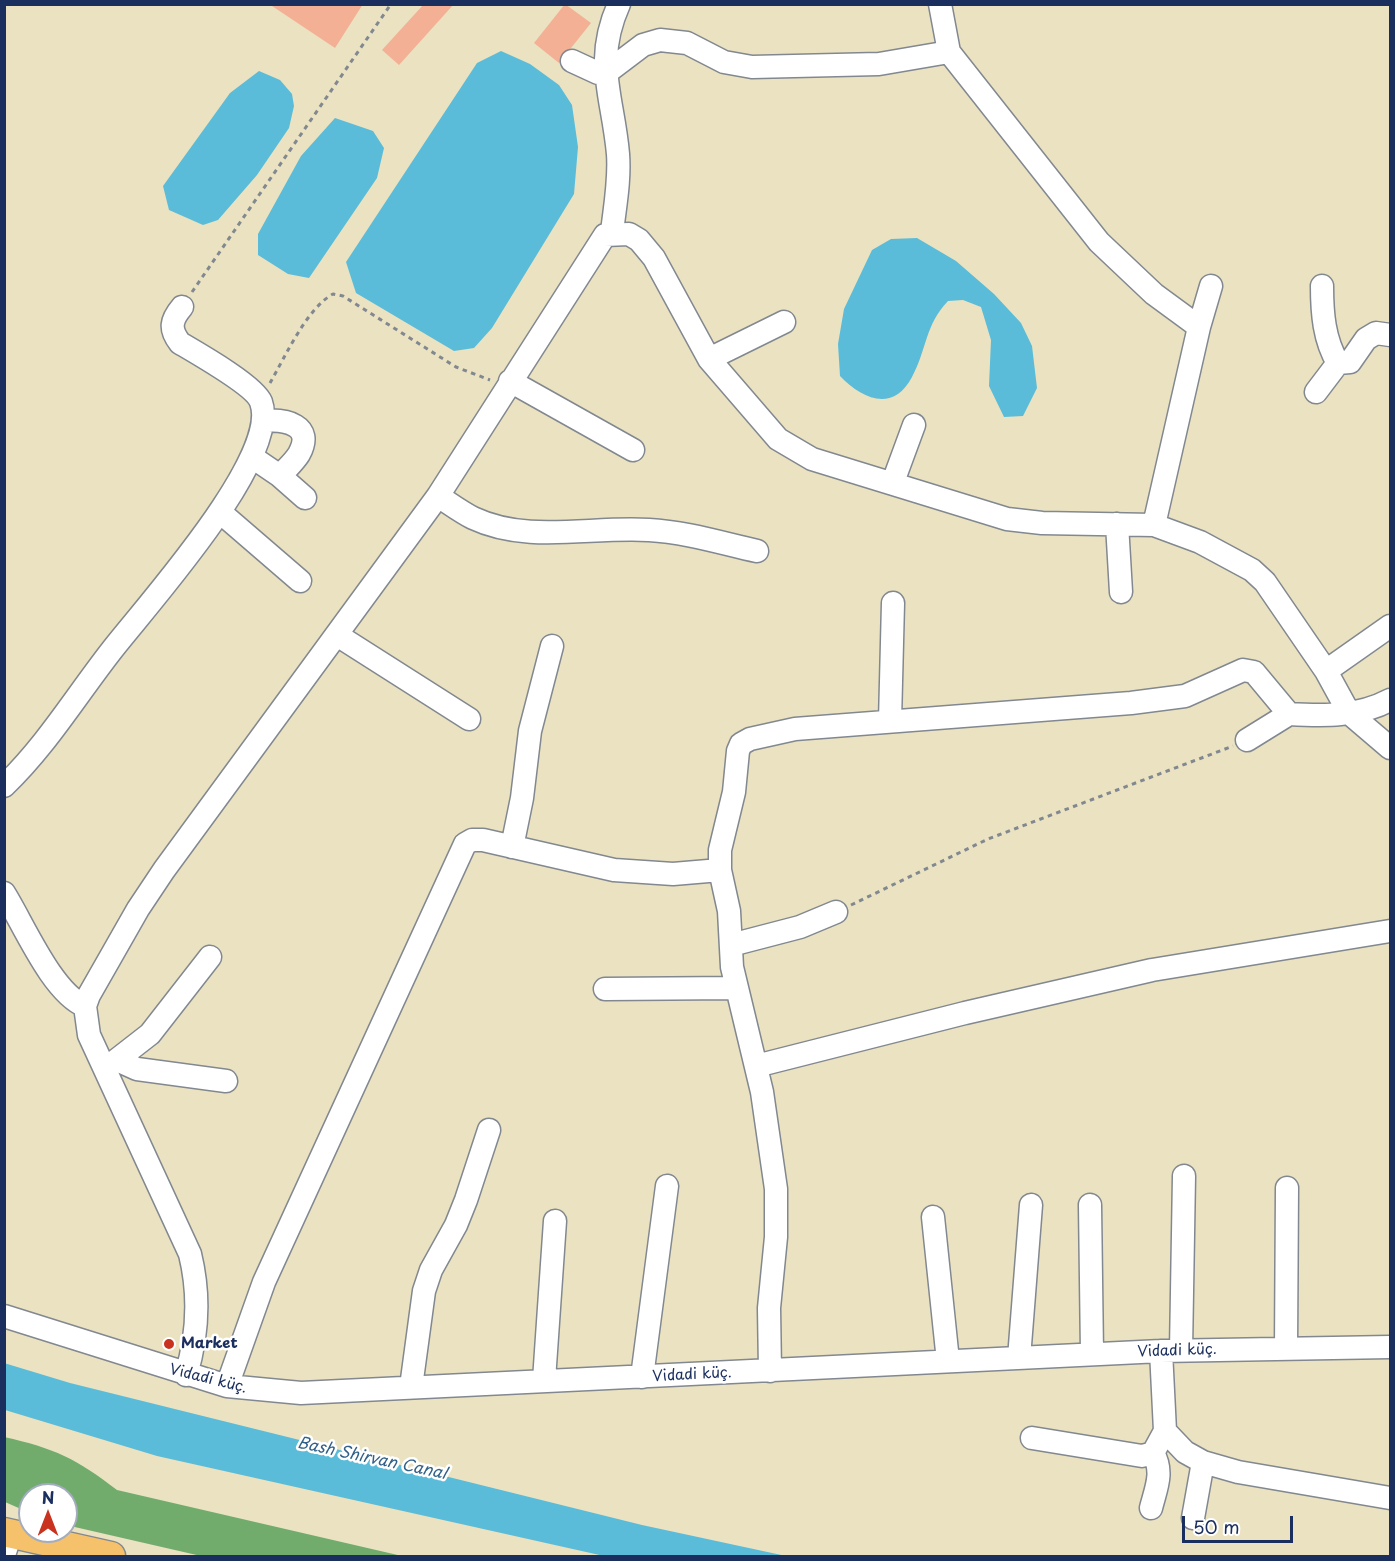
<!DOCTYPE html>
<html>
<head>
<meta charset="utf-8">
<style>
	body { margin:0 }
	#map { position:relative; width:1395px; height:1561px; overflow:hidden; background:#eae2c1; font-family:"Playpen Sans",sans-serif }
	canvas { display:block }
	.frame { position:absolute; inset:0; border:6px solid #1b2f5e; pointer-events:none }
	.north { position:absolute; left:18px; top:1483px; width:60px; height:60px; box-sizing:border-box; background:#fff; border:2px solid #a4acbf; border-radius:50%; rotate:0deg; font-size:16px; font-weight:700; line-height:24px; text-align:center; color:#1b2f5e }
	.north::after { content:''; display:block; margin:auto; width:21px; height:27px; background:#c8321e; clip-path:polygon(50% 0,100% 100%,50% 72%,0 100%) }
	.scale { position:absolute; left:1182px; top:1516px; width:111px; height:27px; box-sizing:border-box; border:3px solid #1b2f5e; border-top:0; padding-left:8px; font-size:18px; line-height:21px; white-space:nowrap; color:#1b2f5e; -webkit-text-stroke:4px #fff; paint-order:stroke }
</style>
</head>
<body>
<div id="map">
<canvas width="1395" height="1561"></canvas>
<div class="frame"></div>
<div class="north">N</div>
<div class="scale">50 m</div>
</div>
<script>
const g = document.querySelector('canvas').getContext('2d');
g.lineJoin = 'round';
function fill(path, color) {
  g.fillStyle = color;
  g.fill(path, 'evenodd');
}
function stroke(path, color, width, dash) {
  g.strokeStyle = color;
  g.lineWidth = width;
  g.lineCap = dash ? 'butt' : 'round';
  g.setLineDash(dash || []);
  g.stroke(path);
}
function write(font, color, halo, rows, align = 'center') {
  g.font = font + ' "Playpen Sans",sans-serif';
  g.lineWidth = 5;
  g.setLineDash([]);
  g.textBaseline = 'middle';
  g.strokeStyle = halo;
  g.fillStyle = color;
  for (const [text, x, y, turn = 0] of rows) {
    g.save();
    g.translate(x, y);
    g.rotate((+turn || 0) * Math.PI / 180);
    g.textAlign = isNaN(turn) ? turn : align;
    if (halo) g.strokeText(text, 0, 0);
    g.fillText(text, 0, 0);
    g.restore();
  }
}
const forest = new Path2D(`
	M 4,1437 C 54,1448 77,1459 117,1490 L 402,1556 L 201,1556 L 66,1525 L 66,1495 L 30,1495 L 30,1513 L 5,1502 Z`);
const water = new Path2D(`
	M 501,51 L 530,64 L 559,85 L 572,105 L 578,147 L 574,194 L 492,328 L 474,348 L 454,351 L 356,293 L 346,262 L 477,63 Z
	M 259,71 L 280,80 L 292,94 L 294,106 L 289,128 L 257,175 L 218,220 L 203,225 L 169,210 L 163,186 L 230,93 Z
	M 335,118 L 373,131 L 384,148 L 377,178 L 309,278 L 288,274 L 258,255 L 258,234 L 301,156 Z
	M 917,238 L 956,261 L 994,294 L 1021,323 L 1032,346 L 1037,388 L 1023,416 L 1004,417 L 989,386 L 991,340 L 981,307 L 963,300 L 948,301 C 925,325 927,349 912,377 C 893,413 862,399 840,376 L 838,344 L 844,309 L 872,250 L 891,239 Z
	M 4,1363 L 70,1383 L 642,1525 L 786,1556 L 604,1556 L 157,1456 L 5,1410 Z`);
const building = new Path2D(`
	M 269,4 L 363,4 L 335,48 Z
	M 424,4 L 454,4 L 399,65 L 382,50 Z
	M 565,4 L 591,23 L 559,63 L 534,43 Z`);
const path = new Path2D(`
	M 192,292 L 391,4
	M 270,383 C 285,357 307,308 333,294 L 343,296 L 456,367 L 490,380
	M 851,905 L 988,839 L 1233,746`);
const minor = new Path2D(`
	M 949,52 L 1099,242 L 1154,294 L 1199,327 L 1154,525
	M 572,61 L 598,73 L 606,73 L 643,45 L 660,40 L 687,43 L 724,62 L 752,67 L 879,64 L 949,52 L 940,4
	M 612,232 C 615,206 620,180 618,154 C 613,96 593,62 619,4
	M 1322,286 C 1322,313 1324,340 1338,363 L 1350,362 L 1366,339 L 1376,333 L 1390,335
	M 1199,327 L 1211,286
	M 709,359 L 784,322
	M 510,381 L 633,450
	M 1316,392 L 1338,363
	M 252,457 L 280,476 C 286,469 294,462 299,454 C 315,425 285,419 264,421
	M 280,476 L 305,498
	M 893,482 L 914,425
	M 438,496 C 449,503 461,512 473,518 C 528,544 591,526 649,530 C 686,532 721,543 757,551
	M 220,512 L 300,581
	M 1117,524 L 1121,592
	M 337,635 L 469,719
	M 1326,671 L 1390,626
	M 890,721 L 893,603
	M 1247,740 L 1289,714
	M 4,786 C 46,746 76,696 112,650 C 147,605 281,457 261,402 C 255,386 197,353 180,343 C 169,329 171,320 182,307
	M 512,847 L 522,798 L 530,731 L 552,646
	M 4,893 C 23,923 52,993 85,1006
	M 731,945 L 800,927 L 836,912
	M 605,989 L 736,988
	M 117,1060 L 137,1069 L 226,1081
	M 756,1066 L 965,1013 L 1152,970 L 1390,931
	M 105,1069 L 150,1034 L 210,957
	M 1090,1205 L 1092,1354
	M 933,1217 L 948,1361
	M 4,1316 L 227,1386 L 301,1393 L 1161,1351 L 1390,1347
	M 1286,1348 L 1287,1188
	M 1181,1350 L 1184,1176
	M 1161,1351 L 1165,1431
	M 1019,1358 L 1031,1205
	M 770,1371 L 769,1308 L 776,1237 L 776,1189 L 762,1092 L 732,967 L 729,911 L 720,870 L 720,850 L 734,792 L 738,751 L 741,744 L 750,739 L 795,729 L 1131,703 L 1185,696 L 1243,670 L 1254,672 L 1289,714 C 1324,716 1358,717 1390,700
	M 186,1375 C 198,1335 200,1295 190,1254 L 89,1035 L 85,1006 L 89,995 L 138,909 L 164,870 L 438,496 L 605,235 L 629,234 L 639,240 L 654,258 L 709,359 L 778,439 L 812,459 L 1007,519 L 1042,523 L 1154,525 L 1200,542 L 1252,570 L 1265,582 L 1326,671 L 1349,713 L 1390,748
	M 642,1377 L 667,1186
	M 544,1380 L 555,1221
	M 227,1386 L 264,1282 L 465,844 L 472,840 L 483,840 L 614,870 L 673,874 L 720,870
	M 411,1387 L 424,1291 L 431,1270 L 456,1225 L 466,1200 L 489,1130
	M 1032,1438 L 1142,1456 L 1153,1453 L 1165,1431 L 1185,1452 L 1203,1462 L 1238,1472 L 1390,1498
	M 1151,1508 C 1156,1488 1164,1472 1153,1453
	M 1193,1518 L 1203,1462
	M 4,1555 L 11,1534`);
const major = new Path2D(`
	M 4,1532 L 111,1556`);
const markers = [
	[169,1344,6,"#c8321e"]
];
const poiNames = [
	["Market",181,1344]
];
const streetNames = [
	["Vidadi küç.",1177,1351,-2],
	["Vidadi küç.",692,1375,-3],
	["Vidadi küç.",208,1379,14]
];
const waterNames = [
	["Bash Shirvan Canal",372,1459,12]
];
fill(forest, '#71ac6c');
fill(water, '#5abcd8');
fill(building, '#f3b094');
stroke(minor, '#828890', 25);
stroke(major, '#828890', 31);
stroke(path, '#828890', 3, [4.5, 4.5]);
stroke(minor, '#fff', 22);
stroke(major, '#f5c16b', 28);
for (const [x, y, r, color] of markers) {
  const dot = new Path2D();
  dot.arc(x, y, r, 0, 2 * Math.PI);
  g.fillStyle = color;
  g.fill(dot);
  stroke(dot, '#fff', 2);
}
write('bold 15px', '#1b2f5e', '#fff', poiNames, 'left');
write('15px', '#1b2f5e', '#fff', streetNames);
write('italic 16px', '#316089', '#fff', waterNames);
</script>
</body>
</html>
